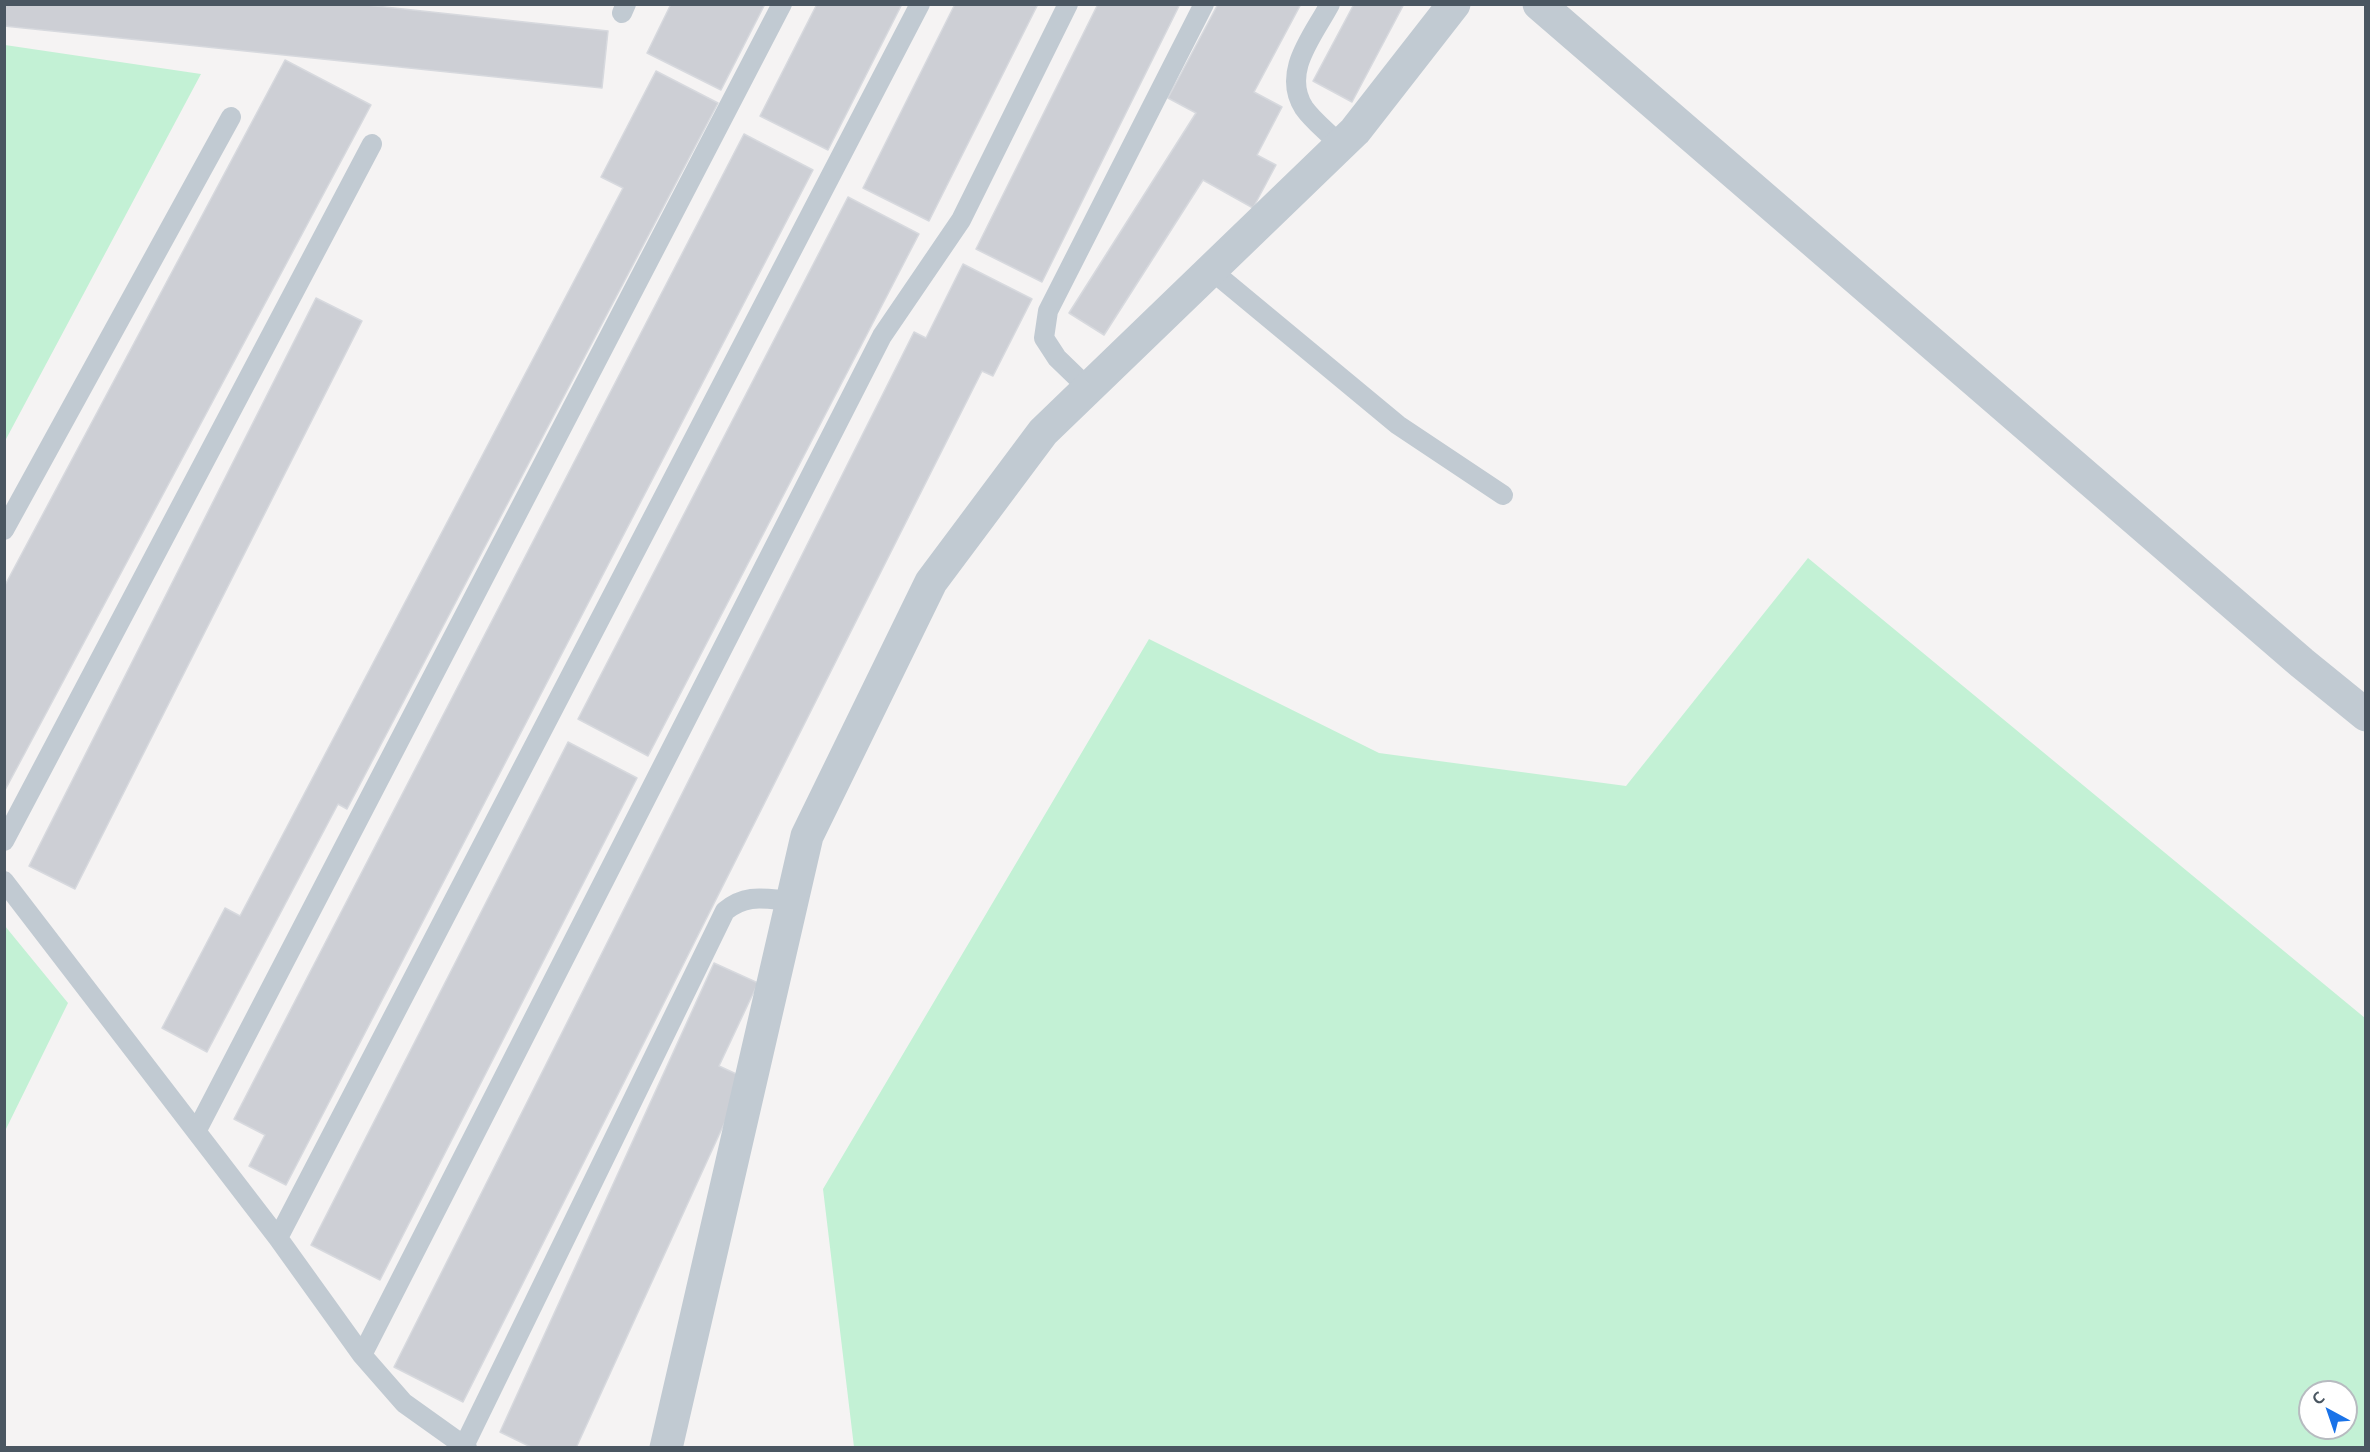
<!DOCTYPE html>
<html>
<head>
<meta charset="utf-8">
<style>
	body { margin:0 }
	#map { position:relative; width:2370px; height:1452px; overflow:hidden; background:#f5f3f3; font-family:Ubuntu,sans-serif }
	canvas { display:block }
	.frame { position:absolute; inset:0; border:6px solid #4a5661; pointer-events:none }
	.north { position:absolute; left:2298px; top:1380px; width:60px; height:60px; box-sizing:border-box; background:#fff; border:2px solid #b7bbc0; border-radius:50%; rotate:320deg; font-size:16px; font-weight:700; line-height:24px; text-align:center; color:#4a5661 }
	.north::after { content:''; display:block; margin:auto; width:21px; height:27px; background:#1a73e8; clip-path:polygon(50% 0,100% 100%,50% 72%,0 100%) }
</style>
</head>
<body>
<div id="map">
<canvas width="2370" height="1452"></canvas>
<div class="frame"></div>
<div class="north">С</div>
</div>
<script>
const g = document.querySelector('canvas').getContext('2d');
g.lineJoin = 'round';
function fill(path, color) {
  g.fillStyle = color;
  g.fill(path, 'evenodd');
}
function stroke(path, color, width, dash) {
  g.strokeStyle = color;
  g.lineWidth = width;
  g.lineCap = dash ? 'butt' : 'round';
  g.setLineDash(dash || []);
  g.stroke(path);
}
const green = new Path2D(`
	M 5,45 L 201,74 L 5,441 L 4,45 Z
	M 1808,558 L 2365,1018 L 2365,1447 L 854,1447 L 823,1189 L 1149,639 L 1379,753 L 1626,786 ZM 2310,1392 L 2346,1392 L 2346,1428 L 2310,1428 Z
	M 5,926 L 68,1003 L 5,1131 Z`);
const building = new Path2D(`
	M 4,4 L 357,4 L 608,31 L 602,88 L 4,26 Z
	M 671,4 L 765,4 L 721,90 L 647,53 Z
	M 817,4 L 902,4 L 828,150 L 760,116 Z
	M 955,4 L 1038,4 L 929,221 L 863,188 Z
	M 1098,4 L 1180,4 L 1042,282 L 976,249 Z
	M 1218,4 L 1301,4 L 1254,92 L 1282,107 L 1257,155 L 1276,165 L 1253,208 L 1203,180 L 1104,335 L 1069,313 L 1196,113 L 1168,98 Z
	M 1354,4 L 1404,4 L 1352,102 L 1313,81 Z
	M 285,60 L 371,105 L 4,792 L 4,587 Z
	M 656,71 L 718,103 L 347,809 L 338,804 L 207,1052 L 162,1028 L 225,908 L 240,916 L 623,188 L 601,177 Z
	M 744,134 L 813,170 L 286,1185 L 249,1166 L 265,1135 L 234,1119 Z
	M 848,197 L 919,234 L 648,756 L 578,719 Z
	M 963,264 L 1032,299 L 993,376 L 982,371 L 463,1402 L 394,1367 L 914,332 L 926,338 Z
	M 316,298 L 362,321 L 75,889 L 29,866 Z
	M 568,742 L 637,778 L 380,1280 L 311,1245 Z
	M 714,963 L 758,983 L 719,1066 L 745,1078 L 576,1448 L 533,1448 L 500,1432 Z`);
const service = new Path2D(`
	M 1330,4 C 1313,36 1281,72 1304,108 C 1313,121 1329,133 1340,145
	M 622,13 L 626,4
	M 1211,270 L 1398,425 L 1503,495
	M 1088,388 L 1057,358 L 1044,338 L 1048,311 L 1204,4
	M 4,530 L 231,117
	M 4,841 L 372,144
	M 4,881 L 278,1238 L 362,1355 L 404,1403 L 467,1448
	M 197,1130 L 782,4
	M 278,1238 L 920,4
	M 362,1355 L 882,336 L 961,220 L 1068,4
	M 464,1446 L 725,911 C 747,893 765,899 792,901`);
const minor = new Path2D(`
	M 1539,4 L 2302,663 L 2366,715
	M 666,1448 L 807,836 L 931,582 L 1043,432 L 1355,131 L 1454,4`);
fill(green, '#c3f1d5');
fill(building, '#cdcfd5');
stroke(building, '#d7d9de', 1.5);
stroke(service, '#c1cad2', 20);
stroke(minor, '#c1cad2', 33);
</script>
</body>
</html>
